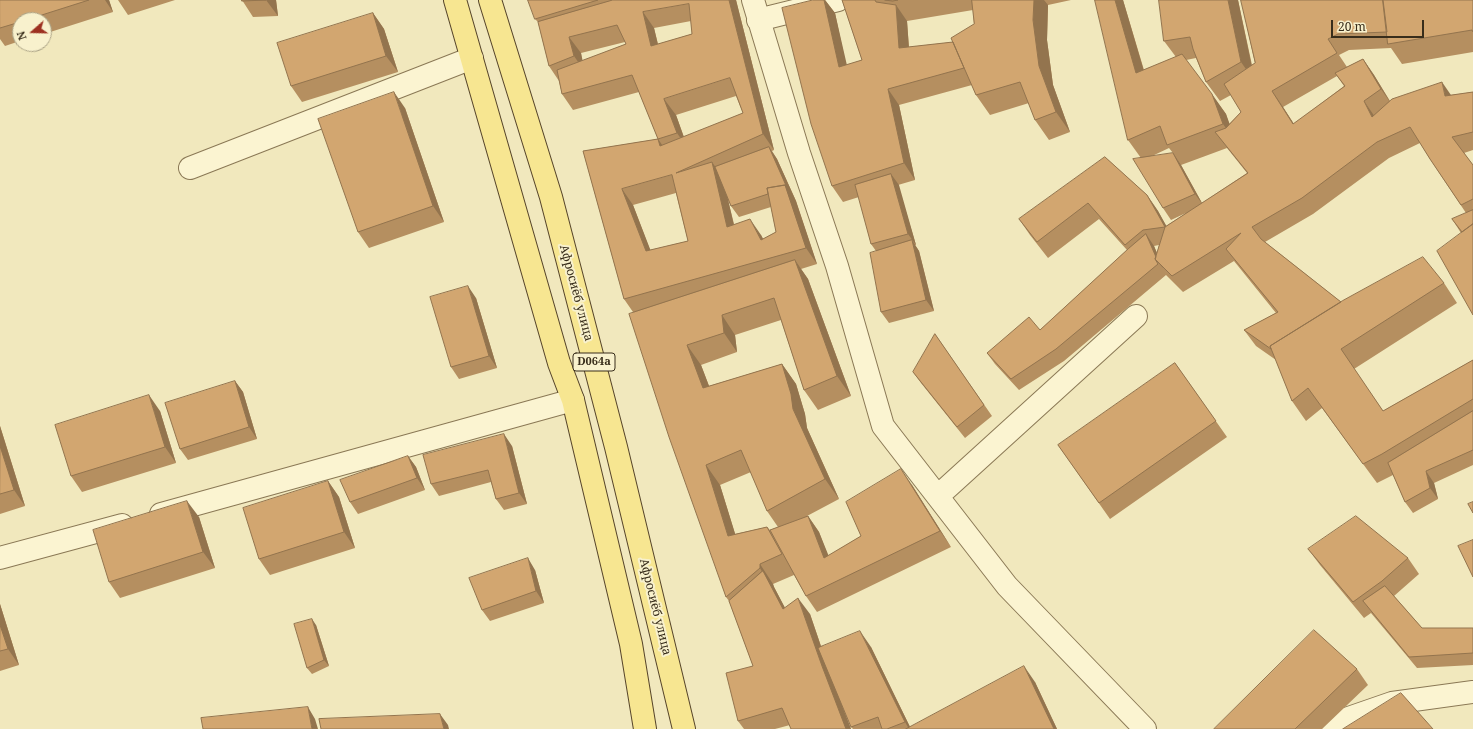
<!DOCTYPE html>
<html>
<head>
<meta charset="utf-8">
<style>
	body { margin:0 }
	#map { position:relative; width:1473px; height:729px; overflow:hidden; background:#f1e8bd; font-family:"Noto Serif",serif }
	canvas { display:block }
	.north { position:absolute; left:12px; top:12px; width:40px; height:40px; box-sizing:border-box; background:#f8f1cd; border:1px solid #aba386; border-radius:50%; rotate:250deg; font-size:11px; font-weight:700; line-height:16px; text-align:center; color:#382d1b }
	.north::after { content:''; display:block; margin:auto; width:14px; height:18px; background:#9d3121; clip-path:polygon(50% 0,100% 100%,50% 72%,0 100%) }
	.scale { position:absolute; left:1331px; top:20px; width:93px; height:18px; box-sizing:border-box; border:2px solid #382d1b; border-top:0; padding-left:5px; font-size:12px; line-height:14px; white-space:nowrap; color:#382d1b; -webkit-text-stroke:3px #f8f1cd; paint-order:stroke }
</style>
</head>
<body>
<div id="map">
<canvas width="1473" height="729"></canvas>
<div class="north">N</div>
<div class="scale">20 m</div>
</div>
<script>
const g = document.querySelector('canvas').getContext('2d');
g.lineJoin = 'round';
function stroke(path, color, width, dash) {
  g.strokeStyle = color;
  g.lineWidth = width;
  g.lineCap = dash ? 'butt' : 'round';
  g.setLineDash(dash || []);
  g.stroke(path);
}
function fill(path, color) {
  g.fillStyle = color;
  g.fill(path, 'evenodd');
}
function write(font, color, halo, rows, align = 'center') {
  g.font = font + ' "Noto Serif",serif';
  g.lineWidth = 4;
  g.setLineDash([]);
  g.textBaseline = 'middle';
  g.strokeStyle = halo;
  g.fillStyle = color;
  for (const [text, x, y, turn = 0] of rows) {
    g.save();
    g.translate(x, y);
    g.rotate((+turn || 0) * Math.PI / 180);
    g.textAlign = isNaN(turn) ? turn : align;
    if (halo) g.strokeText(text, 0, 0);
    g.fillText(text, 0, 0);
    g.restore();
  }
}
const street = new Path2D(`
	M 753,0 L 799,153 L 837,266 L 883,426 L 1007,586 L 1145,729
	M 758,20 L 838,0
	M 190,168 L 472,58
	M 938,496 L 1136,316
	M 161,514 L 573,400
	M 0,558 L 122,525
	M 1333,729 L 1340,721 L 1392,703 L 1473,692`);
const primary = new Path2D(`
	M 455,0 L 559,363 L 573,400 L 631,644 L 645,729
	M 490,0 L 551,197 L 616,447 L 684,729`);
const wall = new Path2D(`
	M 0,0 L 109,0 L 113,12 L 44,34 L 44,20 L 20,20 L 20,41 L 5,46 L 0,39 Z
	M 118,0 L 175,0 L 128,15 Z
	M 242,0 L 276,0 L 278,16 L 253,17 Z
	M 528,0 L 736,0 L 774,150 L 772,151 L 777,159 L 796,201 L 817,264 L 801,269 L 808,279 L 851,396 L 818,410 L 804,390 L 781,320 L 735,335 L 737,352 L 701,365 L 709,386 L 782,364 L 796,384 L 805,414 L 807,428 L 839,499 L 807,516 L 808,516 L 819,532 L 828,556 L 861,536 L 912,485 L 951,547 L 817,612 L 806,596 L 794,575 L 773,584 L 774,587 L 785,608 L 810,614 L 821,646 L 871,647 L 910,727 L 1035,682 L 1057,729 L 853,729 L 851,727 L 842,706 L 851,729 L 791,729 L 790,725 L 775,729 L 744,729 L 738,721 L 753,666 L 729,601 L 726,597 L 633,312 L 624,299 L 583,151 L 658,139 L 639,92 L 573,110 L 562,94 L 559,81 L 549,66 L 538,22 L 535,19 ZM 691,21 L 692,34 L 658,44 L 654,28 ZM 625,42 L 626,44 L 582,61 L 581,53 ZM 736,96 L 743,113 L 684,137 L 676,115 ZM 676,193 L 688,241 L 650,250 L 633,205 ZM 728,200 L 731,206 L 739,217 L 771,207 L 776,232 L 763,239 L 761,235 L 734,224 ZM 751,472 L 767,511 L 778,527 L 770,530 L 767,527 L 735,534 L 720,485 Z
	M 813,0 L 825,0 L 835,13 L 846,65 L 862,60 L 842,0 L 1071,0 L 1048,5 L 1047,40 L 1053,85 L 1070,132 L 1049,140 L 1035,120 L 1029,103 L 990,115 L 976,95 L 972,85 L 899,105 L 915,180 L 898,185 L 916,245 L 915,245 L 919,251 L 934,311 L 889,323 L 881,312 L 876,251 L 871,244 L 859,197 L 843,202 L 832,186 ZM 973,10 L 974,24 L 953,42 L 909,47 L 907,21 Z
	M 1095,0 L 1123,0 L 1144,70 L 1176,57 L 1164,41 L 1159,0 L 1238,0 L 1252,65 L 1255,63 L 1241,0 L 1473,0 L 1473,52 L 1402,64 L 1391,48 L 1349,50 L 1339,55 L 1347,67 L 1363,59 L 1374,75 L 1390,101 L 1451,95 L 1473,92 L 1473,150 L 1464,153 L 1473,165 L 1473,315 L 1461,233 L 1452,219 L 1466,213 L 1430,159 L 1420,143 L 1389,158 L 1313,214 L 1265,242 L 1341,302 L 1444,283 L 1457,303 L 1354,369 L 1383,411 L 1473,360 L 1473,465 L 1434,483 L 1438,499 L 1413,513 L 1405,502 L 1393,475 L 1377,483 L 1322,408 L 1306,421 L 1292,401 L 1276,360 L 1256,346 L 1244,330 L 1276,313 L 1234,261 L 1183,292 L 1166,275 L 1064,361 L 1019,390 L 995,364 L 987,353 L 1040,330 L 1127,250 L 1099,219 L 1048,258 L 1030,235 L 1019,219 L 1105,157 L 1147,195 L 1158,211 L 1166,226 L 1186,213 L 1171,220 L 1163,208 L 1141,158 L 1128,140 ZM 1196,58 L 1206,82 L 1220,101 L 1231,95 L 1241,112 L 1229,124 L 1226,114 L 1186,60 ZM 1337,76 L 1344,86 L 1294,124 L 1283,107 ZM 1169,148 L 1173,153 L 1150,157 ZM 1227,148 L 1247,173 L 1202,203 L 1181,165 ZM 1159,245 L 1157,253 L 1154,246 Z
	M 373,13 L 384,29 L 398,72 L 302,102 L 291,86 Z
	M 405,108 L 444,222 L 369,248 L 358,232 Z
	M 476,298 L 497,368 L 459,379 L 451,367 Z
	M 935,334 L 992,416 L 965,438 L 921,383 L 913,372 Z
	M 1175,363 L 1227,437 L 1110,519 L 1058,445 Z
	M 235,381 L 243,392 L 257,439 L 188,460 L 180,449 Z
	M 160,411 L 176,463 L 82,492 L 71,476 Z
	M 0,426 L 25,506 L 0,514 Z
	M 512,446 L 527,504 L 504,510 L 496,499 L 491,482 L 439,496 L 431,484 Z
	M 408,456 L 416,467 L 425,490 L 358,514 L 350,502 Z
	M 328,481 L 339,497 L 355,548 L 270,575 L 259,559 Z
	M 199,517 L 215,568 L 120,598 L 109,582 Z
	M 1308,549 L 1408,558 L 1419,574 L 1394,596 L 1422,628 L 1473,628 L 1473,665 L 1417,668 L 1371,613 L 1364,618 L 1320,565 Z
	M 535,570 L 544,603 L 490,621 L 482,610 Z
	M 0,604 L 19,665 L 0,671 Z
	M 316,625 L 329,666 L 312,674 L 307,668 Z
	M 1357,669 L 1368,685 L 1322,729 L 1214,729 Z`);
const shadedWall = new Path2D(`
	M 105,0 L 109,0 L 113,12 Z
	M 266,0 L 276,0 L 278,16 Z
	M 729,0 L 736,0 L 774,150 L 763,134 Z
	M 824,0 L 825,0 L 835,13 L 851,83 L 839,67 Z
	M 1034,0 L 1044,0 L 1048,5 L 1047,40 L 1053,85 L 1070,132 L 1056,112 L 1039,66 L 1033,20 Z
	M 1115,0 L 1123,0 L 1150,92 L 1136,73 Z
	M 1228,0 L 1238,0 L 1255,82 L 1241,62 Z
	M 896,5 L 907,21 L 910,64 L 899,48 Z
	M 643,12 L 654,28 L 662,62 L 651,46 Z
	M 373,13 L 384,29 L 398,72 L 386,56 Z
	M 569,37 L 581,53 L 585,72 L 574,56 Z
	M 1363,59 L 1374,75 L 1392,105 L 1381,89 Z
	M 1442,82 L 1453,98 L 1445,96 Z
	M 888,89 L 899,105 L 915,180 L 904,163 Z
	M 1272,91 L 1283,107 L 1304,140 L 1293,124 Z
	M 394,92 L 405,108 L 444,222 L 433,206 Z
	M 1212,94 L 1226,114 L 1237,144 L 1223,124 Z
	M 664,99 L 676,115 L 688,149 L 677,133 Z
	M 1364,101 L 1375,117 L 1372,117 Z
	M 658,139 L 669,155 L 660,146 Z
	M 769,147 L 777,159 L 796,201 L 817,264 L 806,248 Z
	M 1173,153 L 1181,165 L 1203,205 L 1195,194 Z
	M 712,162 L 723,178 L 738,243 L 727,227 Z
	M 891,174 L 899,185 L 916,245 L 908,234 Z
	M 622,189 L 633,205 L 657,267 L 646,251 Z
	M 1147,195 L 1158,211 L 1176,243 L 1165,227 Z
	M 750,219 L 761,235 L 772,256 L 761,240 Z
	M 1146,234 L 1154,246 L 1163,268 L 1158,262 Z
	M 912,240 L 919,251 L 934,311 L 926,300 Z
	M 795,260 L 808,279 L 851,396 L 837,376 Z
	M 468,286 L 476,298 L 497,368 L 489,356 Z
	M 722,315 L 735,335 L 737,352 L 724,333 Z
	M 687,345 L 701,365 L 717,407 L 703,388 Z
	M 782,364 L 796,384 L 805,414 L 807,428 L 839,499 L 825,479 L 793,409 Z
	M 235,381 L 243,392 L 257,439 L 249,427 Z
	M 149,395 L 160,411 L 176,463 L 165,447 Z
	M 0,426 L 25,506 L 14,490 L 0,446 Z
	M 504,434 L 512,446 L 527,504 L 519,493 Z
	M 408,456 L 416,467 L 425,490 L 417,478 Z
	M 706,465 L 720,485 L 742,556 L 728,536 Z
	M 901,469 L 912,485 L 951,547 L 940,531 Z
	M 1426,471 L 1434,483 L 1438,499 L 1430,488 Z
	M 328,481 L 339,497 L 355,548 L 344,532 Z
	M 187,501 L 199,517 L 215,568 L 203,552 Z
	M 808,516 L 819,532 L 836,574 L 824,558 Z
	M 528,558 L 535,570 L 544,603 L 536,591 Z
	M 760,564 L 773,584 L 774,587 L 794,625 L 783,609 L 760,568 Z
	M 798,598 L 810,614 L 833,682 L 851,729 L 846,729 L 822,666 Z
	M 0,604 L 19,665 L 8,649 L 0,625 Z
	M 312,619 L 316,625 L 329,666 L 324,660 Z
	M 860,631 L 871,647 L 911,729 L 909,729 L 905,722 Z
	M 1024,666 L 1035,682 L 1057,729 L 1054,729 Z
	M 308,707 L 315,719 L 318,729 L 312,729 Z
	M 440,714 L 448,725 L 449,729 L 444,729 Z`);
const building = new Path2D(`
	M 0,0 L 89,0 L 26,20 L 20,20 L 20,22 L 0,28 Z
	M 242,0 L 266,0 L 242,1 Z
	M 528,0 L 598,0 L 535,19 Z
	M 613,0 L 729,0 L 763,134 L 676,173 L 712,162 L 727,227 L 750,219 L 761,240 L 776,232 L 767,188 L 785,185 L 806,248 L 624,299 L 583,151 L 658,139 L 632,75 L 562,94 L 557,70 L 626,44 L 617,25 L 569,37 L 574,56 L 549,66 L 538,22 ZM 689,4 L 692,34 L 651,46 L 643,12 ZM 730,78 L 743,113 L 660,146 L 658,139 L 677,133 L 664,99 ZM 672,175 L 688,241 L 646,251 L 622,189 Z
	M 813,0 L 824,0 L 839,67 L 862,60 L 842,0 L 875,0 L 876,2 L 896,5 L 899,48 L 953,42 L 964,68 L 888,89 L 904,163 L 832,186 L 811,124 L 782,8 Z
	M 885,0 L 898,0 L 893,1 Z
	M 972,0 L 1034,0 L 1033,20 L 1039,66 L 1056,112 L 1035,120 L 1020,82 L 976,95 L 951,38 L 974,24 Z
	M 1095,0 L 1115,0 L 1136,73 L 1182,54 L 1212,94 L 1223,124 L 1167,145 L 1160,126 L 1128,140 Z
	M 1159,0 L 1228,0 L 1241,62 L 1206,82 L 1193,49 L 1190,37 L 1164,41 Z
	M 1241,0 L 1383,0 L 1387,32 L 1338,34 L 1328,39 L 1337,53 L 1272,91 L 1293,124 L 1345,86 L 1335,73 L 1363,59 L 1381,89 L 1364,101 L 1372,117 L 1392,99 L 1442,82 L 1445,96 L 1473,92 L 1473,132 L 1452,137 L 1473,165 L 1473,199 L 1461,205 L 1430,159 L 1410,127 L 1377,142 L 1302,198 L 1252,227 L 1261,239 L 1341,302 L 1270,346 L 1271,349 L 1244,330 L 1278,312 L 1226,249 L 1241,233 L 1172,276 L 1155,259 L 1165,227 L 1248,173 L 1215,132 L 1226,128 L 1241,112 L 1224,84 L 1255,63 Z
	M 1383,0 L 1473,0 L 1473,32 L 1472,30 L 1388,44 Z
	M 373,13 L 386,56 L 291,86 L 277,43 Z
	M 394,92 L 433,206 L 358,232 L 318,119 Z
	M 769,147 L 788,190 L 785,185 L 767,188 L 768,194 L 731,206 L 715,167 Z
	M 1173,153 L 1195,194 L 1163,208 L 1133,159 Z
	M 1105,157 L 1147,195 L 1165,227 L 1143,230 L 1125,245 L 1088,203 L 1037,242 L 1019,219 Z
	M 891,174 L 908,234 L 871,244 L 855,185 Z
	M 1473,210 L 1473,224 L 1462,232 L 1452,219 Z
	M 1473,224 L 1473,315 L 1437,251 Z
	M 1146,234 L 1156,257 L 1155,259 L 1158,264 L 1056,349 L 1011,379 L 987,353 L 1029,317 L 1040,330 L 1128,249 Z
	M 912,240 L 926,300 L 881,312 L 870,253 Z
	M 1423,257 L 1444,283 L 1341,349 L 1383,411 L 1473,360 L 1473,399 L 1382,454 L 1363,464 L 1308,388 L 1292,401 L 1270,346 L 1342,301 Z
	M 795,260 L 837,376 L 804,390 L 774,298 L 722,315 L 724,333 L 687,345 L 703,388 L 782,364 L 791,394 L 793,409 L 825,479 L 767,511 L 741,450 L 706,465 L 728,536 L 767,527 L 782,554 L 760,564 L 760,568 L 726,597 L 669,437 L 629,314 Z
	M 468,286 L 489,356 L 451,367 L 430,297 Z
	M 935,334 L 984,405 L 957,427 L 913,372 Z
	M 1175,363 L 1216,421 L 1099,503 L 1058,445 Z
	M 235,381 L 249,427 L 180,449 L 165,403 Z
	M 149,395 L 165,447 L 71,476 L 55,425 Z
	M 1473,411 L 1473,450 L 1426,471 L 1430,488 L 1405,502 L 1388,463 Z
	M 504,434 L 519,493 L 496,499 L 488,470 L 431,484 L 423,455 Z
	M 0,446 L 14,490 L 0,494 Z
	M 408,456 L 417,478 L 350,502 L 340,480 Z
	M 901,469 L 940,531 L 806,596 L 770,530 L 808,516 L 824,558 L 861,536 L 846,502 Z
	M 328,481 L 344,532 L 259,559 L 243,508 Z
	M 187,501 L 203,552 L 109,582 L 93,530 Z
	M 1473,502 L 1473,513 L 1468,504 Z
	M 1356,516 L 1408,558 L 1382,581 L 1353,602 L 1308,549 Z
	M 1473,540 L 1473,577 L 1458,546 Z
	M 528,558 L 536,591 L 482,610 L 469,578 Z
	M 763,571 L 783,609 L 798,598 L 822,666 L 846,729 L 791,729 L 782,708 L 738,721 L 726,673 L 753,666 L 729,601 Z
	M 1385,586 L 1422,628 L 1473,628 L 1473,653 L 1409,657 L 1363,601 Z
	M 312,619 L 324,660 L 307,668 L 294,624 Z
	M 0,625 L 8,649 L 0,651 Z
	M 1314,630 L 1357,669 L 1295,729 L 1214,729 Z
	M 860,631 L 905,722 L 887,729 L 882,729 L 878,717 L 851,727 L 818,648 Z
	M 1024,666 L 1054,729 L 906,729 Z
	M 1401,693 L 1433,729 L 1343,729 Z
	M 308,707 L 312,729 L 203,729 L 201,718 Z
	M 440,714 L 444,729 L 321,729 L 319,719 Z`);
const shields = [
	[594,362,42]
];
const shieldNames = [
	["D064a",594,362]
];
const streetNames = [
	["Афросиёб улица",576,293,75],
	["Афросиёб улица",655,607,76]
];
stroke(street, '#8a7855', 24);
stroke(primary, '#57452a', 24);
stroke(street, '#fbf4d1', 22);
stroke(primary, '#f7e691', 22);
fill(wall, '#b58f60');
fill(shadedWall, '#93744e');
fill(building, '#d2a670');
stroke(building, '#93744e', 1);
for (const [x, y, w] of shields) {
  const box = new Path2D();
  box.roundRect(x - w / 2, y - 9, w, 18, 3);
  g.fillStyle = '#f8f1cd';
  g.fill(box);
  stroke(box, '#382d1b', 1);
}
write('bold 11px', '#382d1b', null, shieldNames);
write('12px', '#382d1b', '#f8f1cd', streetNames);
</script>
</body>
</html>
